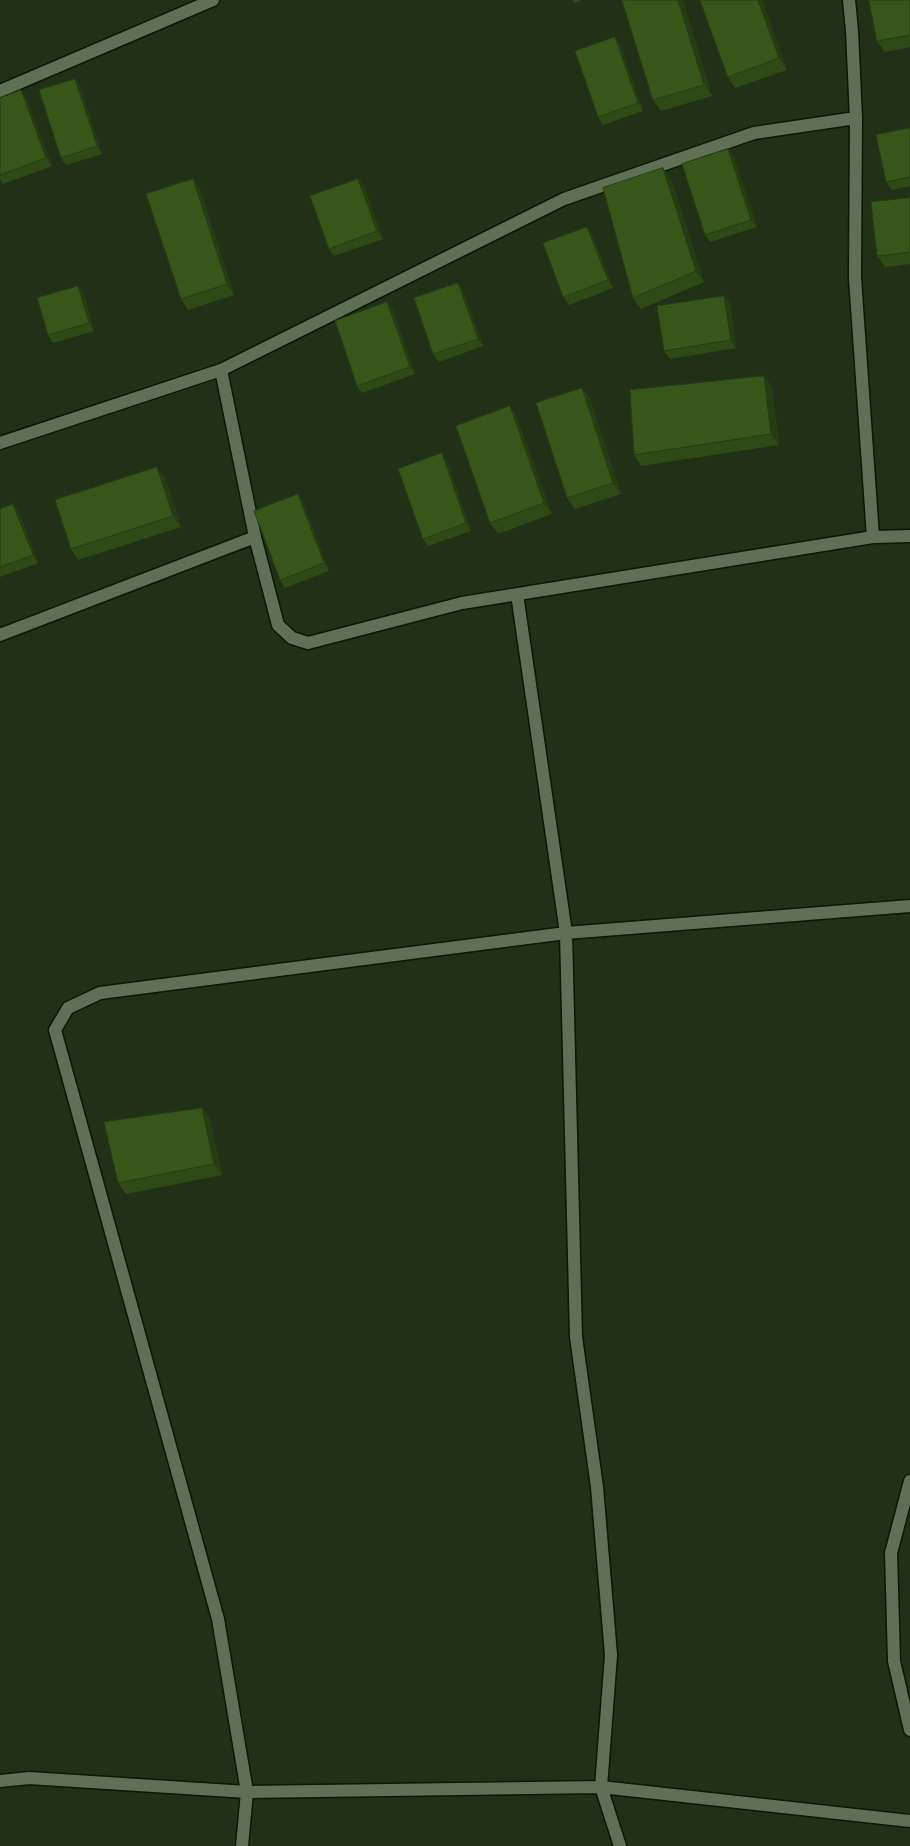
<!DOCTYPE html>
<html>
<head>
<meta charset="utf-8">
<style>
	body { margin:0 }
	canvas { display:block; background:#223017 }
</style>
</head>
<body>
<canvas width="910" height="1846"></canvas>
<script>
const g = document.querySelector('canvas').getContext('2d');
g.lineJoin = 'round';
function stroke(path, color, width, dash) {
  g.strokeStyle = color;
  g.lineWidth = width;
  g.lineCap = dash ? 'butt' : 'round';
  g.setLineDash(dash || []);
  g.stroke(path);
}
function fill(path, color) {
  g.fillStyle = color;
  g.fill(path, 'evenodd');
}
const minor = new Path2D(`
	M 849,0 L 852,31 L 856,118 L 855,278 L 873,537
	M 0,91 L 213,0
	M 221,370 L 255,537
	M 0,443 L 221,370 L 564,199 L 754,133 L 856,118
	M 517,594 L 566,933 L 576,1337 L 597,1487 L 611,1655 L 601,1787 L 620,1846
	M 0,635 L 255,537 L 278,625 L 292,638 L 308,643 L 462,603 L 873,537 L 910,536
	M 910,1481 L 891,1553 L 894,1661 L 910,1730
	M 0,1781 L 29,1778 L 247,1792 L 601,1787 L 910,1821
	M 242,1846 L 247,1792 L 218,1619 L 55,1030 L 68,1008 L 100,993 L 566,933 L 910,906`);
const wall = new Path2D(`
	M 572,0 L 582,0 L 574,3 Z
	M 683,0 L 712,96 L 661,111 L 653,100 Z
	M 762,0 L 787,70 L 735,88 L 728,77 Z
	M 910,0 L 910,47 L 885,52 L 877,41 Z
	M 615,37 L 620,45 L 643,111 L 603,125 L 598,117 Z
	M 80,86 L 102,154 L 66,165 L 61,158 Z
	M 0,98 L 26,98 L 52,166 L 3,184 L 0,179 Z
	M 910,128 L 910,186 L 892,190 L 886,182 Z
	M 728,149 L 734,157 L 757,227 L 710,242 L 705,235 Z
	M 193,179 L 200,190 L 234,295 L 188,310 L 181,299 Z
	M 358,179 L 364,186 L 383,239 L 334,256 L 329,249 Z
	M 671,179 L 704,282 L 641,309 L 633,298 Z
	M 910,198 L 910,264 L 885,267 L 877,256 Z
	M 587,227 L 592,235 L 613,288 L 569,305 L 563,297 Z
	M 458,283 L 463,291 L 483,346 L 439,362 L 433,354 Z
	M 84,294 L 94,331 L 53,343 L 48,335 Z
	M 724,296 L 730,303 L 736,348 L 670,359 L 664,351 Z
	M 387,302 L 393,310 L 415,374 L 362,393 L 357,386 Z
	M 764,376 L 772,387 L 779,445 L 641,466 L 634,455 Z
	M 582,388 L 590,399 L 621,494 L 575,509 L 567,498 Z
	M 510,406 L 517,418 L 552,514 L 498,534 L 490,523 Z
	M 447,461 L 471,531 L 428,546 L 423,539 Z
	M 165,478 L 181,527 L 78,560 L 71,549 Z
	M 298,494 L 303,502 L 329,571 L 285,588 L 280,580 Z
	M 0,509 L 19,511 L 38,563 L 0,577 Z
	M 202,1108 L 210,1119 L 222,1175 L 126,1194 L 118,1183 Z`);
const shadedWall = new Path2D(`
	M 678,0 L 683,0 L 712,96 L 704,85 Z
	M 758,0 L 762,0 L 787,70 L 779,58 Z
	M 615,37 L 620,45 L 643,111 L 638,103 Z
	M 75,79 L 80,86 L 102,154 L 97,146 Z
	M 21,90 L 26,98 L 52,166 L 46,158 Z
	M 728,149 L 734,157 L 757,227 L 751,220 Z
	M 663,168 L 671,179 L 704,282 L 696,271 Z
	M 193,179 L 200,190 L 234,295 L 227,284 Z
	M 358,179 L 364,186 L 383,239 L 377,231 Z
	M 587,227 L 592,235 L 613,288 L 608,280 Z
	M 458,283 L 463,291 L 483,346 L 478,339 Z
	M 78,286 L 84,294 L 94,331 L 89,323 Z
	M 724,296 L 730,303 L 736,348 L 731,340 Z
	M 387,302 L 393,310 L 415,374 L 410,367 Z
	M 764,376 L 772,387 L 779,445 L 771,434 Z
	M 582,388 L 590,399 L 621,494 L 613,483 Z
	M 510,406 L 517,418 L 552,514 L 544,503 Z
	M 442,453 L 447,461 L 471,531 L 466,523 Z
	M 157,467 L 165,478 L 181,527 L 173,516 Z
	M 298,494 L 303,502 L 329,571 L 324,563 Z
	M 13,504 L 19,511 L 38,563 L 33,555 Z
	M 202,1108 L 210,1119 L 222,1175 L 214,1164 Z`);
const building = new Path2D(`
	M 622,0 L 678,0 L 704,85 L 653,100 Z
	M 700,0 L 758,0 L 779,58 L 728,77 Z
	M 869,0 L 910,0 L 910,35 L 877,41 Z
	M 615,37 L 638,103 L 598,117 L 575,51 Z
	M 75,79 L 97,146 L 61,158 L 39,90 Z
	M 21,90 L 46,158 L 0,175 L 0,98 Z
	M 910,128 L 910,177 L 886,182 L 876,135 Z
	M 728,149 L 751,220 L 705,235 L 682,164 Z
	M 663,168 L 696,271 L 633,298 L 603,188 Z
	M 193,179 L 227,284 L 181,299 L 146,194 Z
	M 358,179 L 377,231 L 329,249 L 310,196 Z
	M 910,198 L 910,252 L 877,256 L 871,202 Z
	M 587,227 L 608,280 L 563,297 L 543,243 Z
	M 458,283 L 478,339 L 433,354 L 414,298 Z
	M 78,286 L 89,323 L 48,335 L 37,298 Z
	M 724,296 L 731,340 L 664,351 L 657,306 Z
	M 387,302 L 410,367 L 357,386 L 335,321 Z
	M 764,376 L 771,434 L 634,455 L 630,390 Z
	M 582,388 L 613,483 L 567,498 L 536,403 Z
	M 510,406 L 544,503 L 490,523 L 456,426 Z
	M 442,453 L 466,523 L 423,539 L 398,469 Z
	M 157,467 L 173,516 L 71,549 L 55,500 Z
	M 298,494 L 324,563 L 280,580 L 254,511 Z
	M 13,504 L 33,555 L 0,567 L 0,509 Z
	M 202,1108 L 214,1164 L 118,1183 L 104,1122 Z`);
stroke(minor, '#0b1802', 15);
stroke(minor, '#5f7054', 12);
fill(wall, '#2f4a16');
fill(shadedWall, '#263c12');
fill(building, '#375619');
stroke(building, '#263c12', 1);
</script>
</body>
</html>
